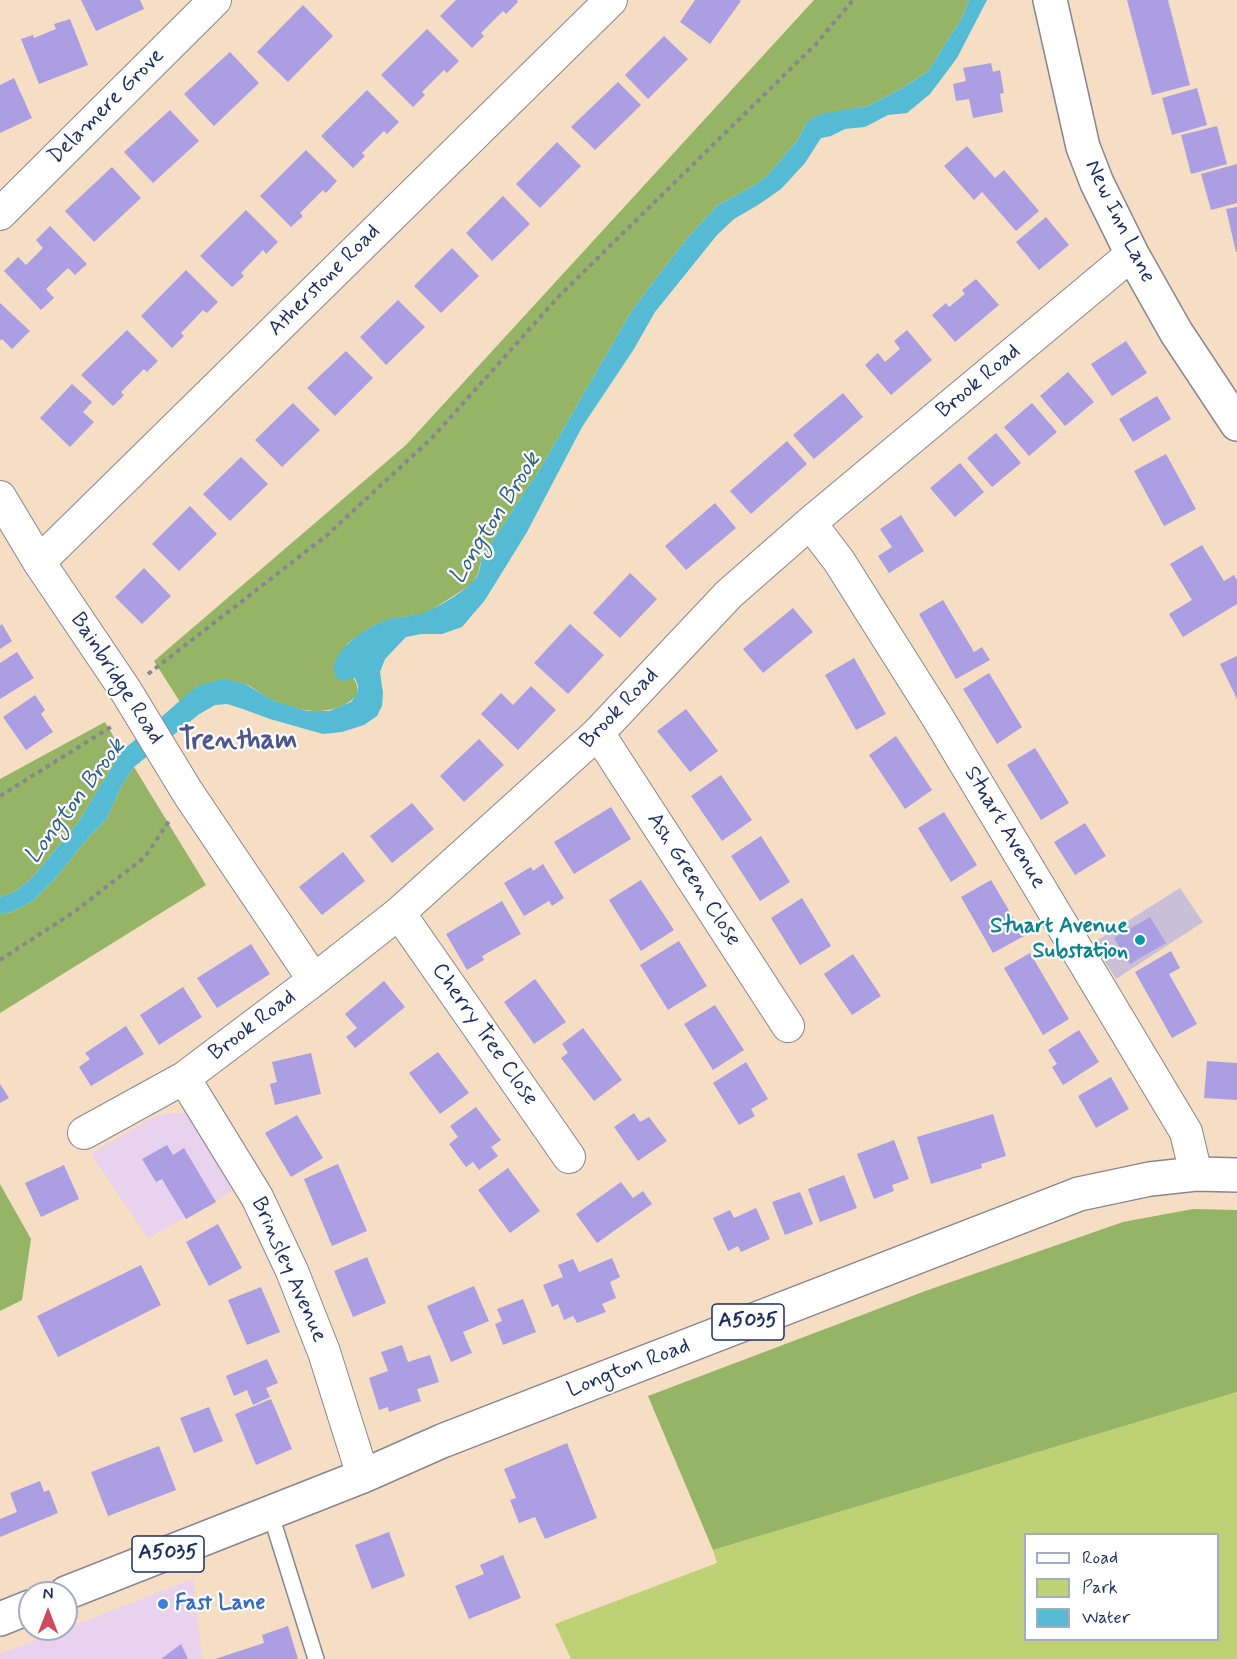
<!DOCTYPE html>
<html>
<head>
<meta charset="utf-8">
<style>
	body { margin:0 }
	#map { position:relative; width:1237px; height:1659px; overflow:hidden; background:#f5dec4; font-family:Mynerve,sans-serif }
	canvas { display:block }
	.legend { position:absolute; left:1024px; top:1533px; width:195px; height:108px; box-sizing:border-box; background:#fff; border:2px solid #a4acbf; margin:0; padding:8px 10px; list-style:none; font-size:18px; color:#1b2f5e }
	.legend li { display:flex; align-items:center; gap:12px; height:30px }
	.legend b { width:30px; border:2px solid #a4acbf }
	.north { position:absolute; left:18px; top:1581px; width:60px; height:60px; box-sizing:border-box; background:#fff; border:2px solid #a4acbf; border-radius:50%; rotate:0deg; font-size:16px; font-weight:700; line-height:24px; text-align:center; color:#1b2f5e }
	.north::after { content:''; display:block; margin:auto; width:21px; height:27px; background:#d1495b; clip-path:polygon(50% 0,100% 100%,50% 72%,0 100%) }
</style>
</head>
<body>
<div id="map">
<canvas width="1237" height="1659"></canvas>
<ul class="legend">
<li><b style="height:8px;background:#fff"></b>Road</li>
<li><b style="height:16px;background:#bed275"></b>Park</li>
<li><b style="height:16px;background:#55bad4"></b>Water</li>
</ul>
<div class="north">N</div>
</div>
<script>
const g = document.querySelector('canvas').getContext('2d');
g.lineJoin = 'round';
function fill(path, color) {
  g.fillStyle = color;
  g.fill(path, 'evenodd');
}
function stroke(path, color, width, dash) {
  g.strokeStyle = color;
  g.lineWidth = width;
  g.lineCap = dash ? 'butt' : 'round';
  g.setLineDash(dash || []);
  g.stroke(path);
}
function write(font, color, halo, rows, align = 'center') {
  g.font = font + ' Mynerve,sans-serif';
  g.lineWidth = 4.5;
  g.setLineDash([]);
  g.textBaseline = 'middle';
  g.strokeStyle = halo;
  g.fillStyle = color;
  for (const [text, x, y, turn = 0] of rows) {
    g.save();
    g.translate(x, y);
    g.rotate((+turn || 0) * Math.PI / 180);
    g.textAlign = isNaN(turn) ? turn : align;
    if (halo) g.strokeText(text, 0, 0);
    g.fillText(text, 0, 0);
    g.restore();
  }
}
const built = new Path2D(`
	M 167,1113 L 189,1113 L 233,1191 L 148,1238 L 91,1154 L 150,1119 Z
	M 193,1579 L 202,1659 L 0,1659 L 0,1654 Z`);
const industrial = new Path2D(`
	M 1180,888 L 1203,922 L 1116,979 L 1093,943 Z`);
const green = new Path2D(`
	M 1237,1392 L 1237,1659 L 571,1659 L 555,1624 L 717,1563 L 713,1550 ZM 1026,1534 L 1218,1534 L 1218,1640 L 1026,1640 Z`);
const forest = new Path2D(`
	M 814,0 L 969,0 L 962,18 L 928,71 L 904,87 L 868,106 L 847,110 L 807,122 L 797,141 L 767,176 L 753,186 L 718,205 L 689,236 L 657,277 L 631,312 L 543,464 L 482,557 L 478,574 L 472,584 L 436,607 L 424,614 L 390,619 L 373,626 L 348,643 L 335,663 C 347,672 358,677 358,694 C 337,718 299,713 272,700 C 263,696 253,686 244,684 C 233,682 209,686 197,686 L 180,702 L 154,661 L 406,445 Z
	M 105,722 L 122,751 L 77,824 L 31,879 L 14,892 L 0,897 L 0,779 Z
	M 134,767 L 206,885 L 0,1013 L 0,914 L 12,912 L 33,901 L 54,880 L 88,838 L 106,820 L 122,785 Z
	M 0,1184 L 31,1239 L 22,1300 L 0,1311 Z
	M 1193,1209 L 1237,1210 L 1237,1392 L 713,1550 L 648,1396 L 928,1290 L 1123,1222 Z`);
const water = new Path2D(`
	M 969,0 L 987,0 L 957,58 L 930,94 L 907,113 L 888,115 L 865,127 L 845,129 L 831,136 L 821,138 L 805,163 L 781,189 L 758,205 L 734,219 L 717,235 L 655,312 L 634,349 L 582,427 L 527,532 L 485,600 L 462,627 L 442,634 L 421,634 L 406,637 L 385,659 L 380,672 L 383,693 L 382,706 L 377,716 L 364,725 L 342,732 L 323,734 L 270,719 L 243,709 L 227,704 L 215,705 L 198,715 L 134,767 L 122,785 L 106,820 L 88,838 L 54,880 L 33,901 L 12,912 L 0,914 L 0,897 L 14,892 L 31,879 L 77,824 L 122,751 L 197,686 L 224,679 L 245,684 L 274,701 L 307,711 L 329,711 L 351,702 L 358,693 L 358,686 L 355,678 L 341,681 C 339,679 336,677 335,674 C 328,650 372,624 390,619 C 402,616 415,617 426,612 C 440,606 471,588 478,575 C 480,569 481,562 482,557 L 543,464 L 631,312 L 657,277 L 689,236 L 718,205 L 753,186 L 767,176 L 797,141 L 807,122 L 820,114 L 868,106 L 904,87 L 928,71 L 962,18 Z`);
const building = new Path2D(`
	M 81,0 L 140,0 L 144,9 L 96,31 Z
	M 456,0 L 517,0 L 518,2 L 506,14 L 503,11 L 481,33 L 484,36 L 472,48 L 440,16 Z
	M 695,0 L 739,0 L 741,1 L 710,44 L 680,22 Z
	M 1127,0 L 1168,0 L 1190,85 L 1152,95 Z
	M 303,5 L 333,36 L 288,82 L 257,52 Z
	M 70,19 L 88,65 L 39,84 L 21,39 L 33,35 L 34,38 L 56,29 L 54,24 Z
	M 427,29 L 459,61 L 447,73 L 444,70 L 422,92 L 425,95 L 413,107 L 381,75 Z
	M 664,36 L 688,59 L 648,99 L 625,75 Z
	M 230,52 L 259,83 L 214,126 L 184,94 Z
	M 991,63 L 993,72 L 1000,70 L 1004,93 L 1000,94 L 1003,112 L 973,118 L 969,99 L 956,101 L 953,84 L 966,81 L 963,68 Z
	M 14,78 L 32,118 L 0,133 L 0,85 Z
	M 618,82 L 641,105 L 595,150 L 571,127 Z
	M 1197,88 L 1207,125 L 1172,135 L 1162,98 Z
	M 367,90 L 399,122 L 387,134 L 384,131 L 362,153 L 365,156 L 353,168 L 321,136 Z
	M 170,110 L 199,141 L 153,183 L 124,152 Z
	M 1217,126 L 1227,164 L 1191,174 L 1181,135 Z
	M 557,142 L 581,166 L 540,208 L 516,184 Z
	M 967,146 L 995,178 L 1004,170 L 1039,211 L 1016,231 L 982,192 L 974,200 L 944,166 Z
	M 306,150 L 337,181 L 326,193 L 323,190 L 300,213 L 303,216 L 291,227 L 260,196 Z
	M 1237,164 L 1237,203 L 1211,210 L 1201,174 Z
	M 112,167 L 141,198 L 94,242 L 65,211 Z
	M 503,196 L 530,224 L 492,261 L 466,233 Z
	M 1237,207 L 1237,252 L 1236,252 L 1226,209 Z
	M 246,210 L 278,242 L 266,254 L 263,250 L 241,273 L 244,276 L 232,287 L 200,256 Z
	M 1046,217 L 1069,245 L 1039,270 L 1016,242 Z
	M 50,226 L 87,264 L 75,275 L 68,268 L 46,289 L 54,298 L 41,310 L 4,271 L 18,257 L 26,265 L 43,248 L 36,240 Z
	M 452,248 L 479,276 L 441,313 L 414,286 Z
	M 186,270 L 218,302 L 207,313 L 203,310 L 181,333 L 184,336 L 172,348 L 141,316 Z
	M 976,279 L 999,305 L 955,342 L 932,315 L 946,303 L 949,307 L 965,294 L 962,290 Z
	M 398,300 L 425,327 L 386,365 L 360,337 Z
	M 0,303 L 30,331 L 12,349 L 2,339 L 0,341 Z
	M 127,330 L 158,361 L 147,372 L 144,369 L 121,392 L 124,395 L 113,406 L 81,375 Z
	M 907,330 L 932,360 L 891,395 L 865,365 L 878,353 L 885,362 L 900,349 L 894,341 Z
	M 1126,341 L 1147,373 L 1112,396 L 1091,364 Z
	M 346,351 L 373,378 L 335,416 L 307,388 Z
	M 1068,372 L 1094,402 L 1065,426 L 1040,396 Z
	M 72,384 L 92,402 L 83,412 L 94,422 L 70,447 L 40,418 Z
	M 843,393 L 863,417 L 814,459 L 793,435 Z
	M 1157,396 L 1171,419 L 1133,442 L 1119,419 Z
	M 293,403 L 320,430 L 282,467 L 255,440 Z
	M 1032,403 L 1057,432 L 1029,456 L 1004,427 Z
	M 996,433 L 1021,463 L 992,487 L 967,458 Z
	M 787,441 L 807,464 L 751,514 L 730,491 Z
	M 1166,454 L 1196,509 L 1164,526 L 1134,471 Z
	M 241,457 L 268,484 L 230,521 L 203,494 Z
	M 960,463 L 984,492 L 955,517 L 930,488 Z
	M 715,503 L 736,528 L 686,570 L 665,546 Z
	M 190,506 L 217,534 L 179,571 L 152,544 Z
	M 901,515 L 924,551 L 889,573 L 878,556 L 892,547 L 880,529 Z
	M 1202,545 L 1224,581 L 1234,575 L 1237,580 L 1237,604 L 1183,637 L 1169,614 L 1192,600 L 1170,564 Z
	M 144,568 L 171,596 L 142,624 L 115,597 Z
	M 630,573 L 657,599 L 620,638 L 593,613 Z
	M 943,600 L 974,652 L 982,647 L 990,660 L 956,679 L 919,614 Z
	M 793,608 L 813,632 L 763,673 L 743,649 Z
	M 2,624 L 12,641 L 0,649 L 0,626 Z
	M 570,624 L 604,655 L 568,694 L 534,663 Z
	M 17,652 L 34,678 L 0,699 L 0,663 Z
	M 1237,656 L 1237,699 L 1220,664 Z
	M 854,658 L 886,714 L 856,730 L 825,675 Z
	M 989,673 L 1022,727 L 997,744 L 963,689 Z
	M 531,686 L 556,710 L 518,750 L 481,714 L 501,693 L 513,705 Z
	M 35,695 L 45,710 L 41,714 L 53,732 L 26,750 L 3,717 Z
	M 686,709 L 718,751 L 690,772 L 657,731 Z
	M 896,736 L 932,790 L 905,809 L 869,755 Z
	M 479,739 L 504,765 L 464,802 L 440,776 Z
	M 1035,748 L 1069,803 L 1041,820 L 1007,765 Z
	M 721,775 L 752,820 L 722,841 L 691,796 Z
	M 412,803 L 434,829 L 392,863 L 370,836 Z
	M 611,807 L 631,839 L 574,874 L 554,842 Z
	M 944,812 L 977,865 L 951,882 L 918,828 Z
	M 1085,823 L 1106,856 L 1075,875 L 1054,842 Z
	M 761,836 L 790,882 L 760,901 L 731,856 Z
	M 343,852 L 365,881 L 322,915 L 299,887 Z
	M 543,864 L 564,898 L 552,906 L 549,901 L 524,916 L 504,883 L 531,867 L 533,871 Z
	M 641,880 L 674,930 L 641,951 L 609,900 Z
	M 991,880 L 1024,936 L 993,953 L 961,897 Z
	M 802,898 L 831,946 L 800,965 L 771,918 Z
	M 502,901 L 521,934 L 482,956 L 484,960 L 467,970 L 446,934 Z
	M 1150,917 L 1166,943 L 1130,964 L 1114,938 Z
	M 679,941 L 707,986 L 668,1010 L 640,965 Z
	M 251,944 L 270,974 L 217,1008 L 197,978 Z
	M 1171,951 L 1180,968 L 1169,974 L 1197,1024 L 1172,1038 L 1135,972 Z
	M 1030,953 L 1069,1019 L 1043,1035 L 1004,968 Z
	M 853,954 L 881,996 L 852,1015 L 824,974 Z
	M 535,979 L 566,1022 L 534,1044 L 504,1002 Z
	M 384,981 L 405,1007 L 355,1048 L 346,1037 L 357,1028 L 345,1014 Z
	M 183,987 L 202,1017 L 159,1045 L 140,1015 Z
	M 715,1005 L 744,1050 L 713,1070 L 684,1024 Z
	M 126,1026 L 144,1054 L 91,1086 L 79,1067 L 90,1059 L 85,1053 Z
	M 583,1028 L 622,1080 L 594,1101 L 561,1058 L 568,1053 L 562,1044 Z
	M 1079,1030 L 1099,1062 L 1063,1085 L 1052,1067 L 1057,1064 L 1048,1050 Z
	M 438,1052 L 469,1093 L 440,1114 L 409,1073 Z
	M 311,1053 L 321,1094 L 275,1105 L 270,1084 L 277,1082 L 272,1062 Z
	M 1207,1061 L 1237,1063 L 1237,1100 L 1204,1098 Z
	M 746,1062 L 768,1099 L 751,1109 L 755,1116 L 739,1125 L 713,1083 Z
	M 1111,1077 L 1129,1109 L 1096,1128 L 1078,1096 Z
	M 0,1084 L 9,1098 L 0,1103 Z
	M 476,1107 L 501,1140 L 491,1147 L 498,1156 L 479,1170 L 473,1162 L 466,1167 L 449,1144 L 458,1137 L 450,1126 Z
	M 634,1113 L 640,1122 L 649,1117 L 667,1141 L 638,1161 L 614,1127 Z
	M 993,1114 L 1006,1156 L 981,1164 L 982,1168 L 931,1184 L 917,1137 Z
	M 297,1115 L 323,1158 L 291,1177 L 265,1133 Z
	M 894,1140 L 909,1179 L 892,1185 L 894,1191 L 874,1199 L 857,1154 Z
	M 167,1145 L 173,1155 L 184,1148 L 216,1202 L 186,1219 L 162,1179 L 156,1182 L 142,1159 Z
	M 338,1164 L 367,1231 L 332,1246 L 304,1179 Z
	M 64,1165 L 79,1199 L 41,1217 L 25,1183 Z
	M 508,1168 L 540,1211 L 510,1233 L 478,1190 Z
	M 844,1175 L 857,1208 L 820,1222 L 808,1189 Z
	M 621,1182 L 633,1198 L 643,1191 L 652,1204 L 597,1243 L 576,1214 Z
	M 800,1192 L 813,1224 L 785,1235 L 772,1202 Z
	M 756,1208 L 770,1239 L 741,1252 L 738,1246 L 728,1251 L 713,1218 L 730,1210 L 734,1218 Z
	M 218,1224 L 242,1268 L 209,1286 L 186,1242 Z
	M 367,1257 L 386,1303 L 353,1317 L 334,1271 Z
	M 612,1258 L 620,1277 L 610,1282 L 616,1298 L 602,1304 L 606,1312 L 577,1323 L 573,1316 L 564,1320 L 558,1304 L 552,1307 L 543,1285 L 563,1277 L 558,1265 L 573,1259 L 579,1272 Z
	M 141,1265 L 161,1305 L 58,1357 L 37,1316 Z
	M 474,1286 L 489,1321 L 463,1332 L 472,1353 L 451,1362 L 427,1306 Z
	M 261,1287 L 280,1332 L 247,1345 L 228,1300 Z
	M 523,1299 L 536,1332 L 503,1345 L 495,1324 L 502,1321 L 497,1309 Z
	M 402,1345 L 408,1362 L 430,1355 L 439,1382 L 417,1389 L 421,1401 L 389,1412 L 388,1407 L 379,1410 L 369,1378 L 388,1371 L 381,1352 Z
	M 267,1359 L 278,1383 L 266,1388 L 270,1397 L 253,1405 L 247,1390 L 234,1396 L 226,1376 Z
	M 271,1399 L 292,1449 L 256,1465 L 235,1414 Z
	M 209,1407 L 223,1441 L 194,1453 L 180,1418 Z
	M 567,1443 L 597,1518 L 545,1539 L 535,1517 L 519,1523 L 510,1500 L 516,1498 L 504,1469 Z
	M 159,1446 L 176,1490 L 108,1516 L 91,1472 Z
	M 40,1481 L 44,1492 L 49,1490 L 58,1513 L 0,1537 L 0,1519 L 17,1512 L 10,1493 Z
	M 389,1532 L 405,1576 L 372,1589 L 355,1545 Z
	M 503,1555 L 521,1598 L 469,1619 L 455,1586 L 484,1574 L 480,1565 Z
	M 288,1626 L 298,1659 L 215,1659 L 264,1643 L 262,1635 Z
	M 181,1644 L 188,1659 L 161,1659 Z`);
const path = new Path2D(`
	M 148,674 L 326,536 L 432,438 L 560,295 L 816,44 L 853,0
	M 0,796 L 114,725
	M 0,960 L 74,912 L 145,857 L 171,818`);
const lane = new Path2D(`
	M 270,1512 L 316,1659`);
const street = new Path2D(`
	M 0,214 L 215,0
	M 0,497 L 39,562 L 126,691 L 188,793 L 314,980
	M 810,523 L 839,561 L 938,718 L 1186,1132 L 1196,1174
	M 39,562 L 611,0
	M 598,733 L 788,1026
	M 399,913 L 569,1157
	M 184,1078 L 257,1197 L 292,1271 L 324,1352 L 363,1476
	M 84,1133 L 184,1078 L 314,980 L 399,913 L 598,733 L 729,594 L 810,523 L 1132,254`);
const secondary = new Path2D(`
	M 1050,0 L 1083,147 L 1097,183 L 1132,254 L 1176,332 L 1237,424`);
const primary = new Path2D(`
	M 66,1593 L 363,1476 L 442,1441 L 1079,1194 L 1150,1179 L 1196,1174 L 1237,1175
	M 0,1619 L 30,1607`);
const markers = [
	[1140,940,6,"#0f9aa8"],
	[163,1604,6,"#3f7fe0"]
];
const shields = [
	[748,1322,72],
	[168,1554,72]
];
const shieldNames = [
	["A5035",748,1322],
	["A5035",168,1554]
];
const streetNames = [
	["Delamere Grove",107,107,-45],
	["New Inn Lane",1119,222,64],
	["Atherstone Road",325,281,-45],
	["Brook Road",979,382,-40],
	["Bainbridge Road",116,679,57],
	["Brook Road",620,709,-46],
	["Stuart Avenue",1004,828,59],
	["Ash Green Close",693,880,57],
	["Brook Road",253,1026,-37],
	["Cherry Tree Close",484,1035,55],
	["Brinsley Avenue",288,1270,66],
	["Longton Road",629,1369,-21]
];
const cultureNames = [
	["Stuart Avenue",1128,927],
	["Substation",1128,952]
];
const shopNames = [
	["Fast Lane",175,1604]
];
const waterNames = [
	["Longton Brook",496,519,-58],
	["Longton Brook",76,802,-53]
];
const districtNames = [
	["Trentham",238,742]
];
fill(built, '#e8d2ee');
fill(industrial, '#c9bfd7');
fill(green, '#bed275');
fill(forest, '#96b466');
fill(water, '#55bad4');
fill(building, '#ab9ee3');
stroke(lane, '#888691', 18);
stroke(street, '#888691', 34);
stroke(secondary, '#888691', 36);
stroke(primary, '#888691', 36);
stroke(path, '#888691', 4, [4.5, 4.5]);
stroke(lane, '#fff', 15);
stroke(street, '#fff', 32);
stroke(secondary, '#fff', 33);
stroke(primary, '#fff', 33);
for (const [x, y, r, color] of markers) {
  const dot = new Path2D();
  dot.arc(x, y, r, 0, 2 * Math.PI);
  g.fillStyle = color;
  g.fill(dot);
  stroke(dot, '#fff', 2);
}
for (const [x, y, w] of shields) {
  const box = new Path2D();
  box.roundRect(x - w / 2, y - 18, w, 36, 4.5);
  g.fillStyle = '#fff';
  g.fill(box);
  stroke(box, '#1b2f5e', 1.5);
}
write('bold 21px', '#1b2f5e', null, shieldNames);
write('22px', '#1b2f5e', '#fff', streetNames);
write('bold 22px', '#0d838f', '#fff', cultureNames, 'right');
write('bold 22px', '#366cbe', '#fff', shopNames, 'left');
write('italic 24px', '#2f6087', '#fff', waterNames);
write('bold 28px', '#4d568d', '#fff', districtNames);
</script>
</body>
</html>
